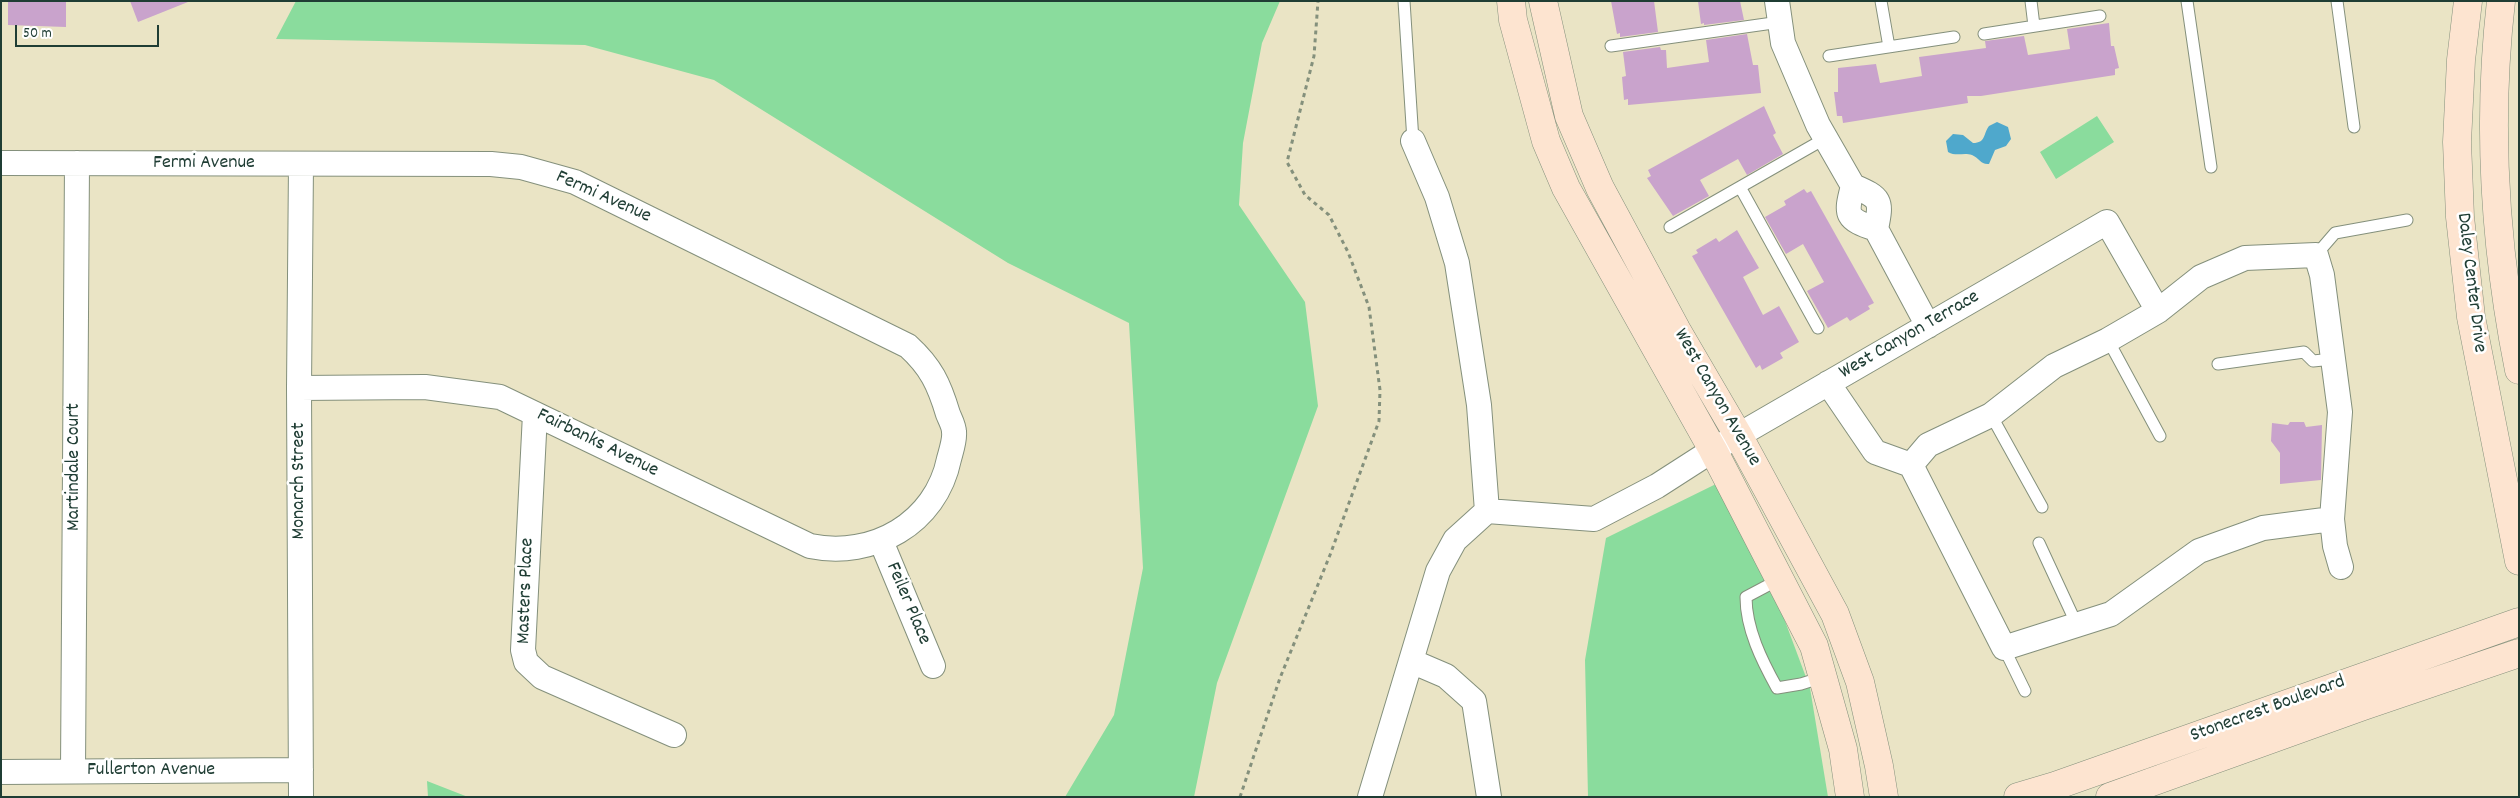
<!DOCTYPE html>
<html>
<head>
<meta charset="utf-8">
<style>
	body { margin:0 }
	#map { position:relative; width:2520px; height:798px; overflow:hidden; background:#eae4c5; font-family:Dekko,sans-serif }
	canvas { display:block }
	.frame { position:absolute; inset:0; border:2px solid #1f3d34; pointer-events:none }
	.scale { position:absolute; left:15px; top:25px; width:144px; height:22px; box-sizing:border-box; border:2px solid #1f3d34; border-top:0; padding-left:6px; font-size:15px; line-height:18px; white-space:nowrap; color:#1f3d34; -webkit-text-stroke:4px #fff; paint-order:stroke }
</style>
</head>
<body>
<div id="map">
<canvas width="2520" height="798"></canvas>
<div class="frame"></div>
<div class="scale">50 m</div>
</div>
<script>
const g = document.querySelector('canvas').getContext('2d');
g.lineJoin = 'round';
function fill(path, color) {
  g.fillStyle = color;
  g.fill(path, 'evenodd');
}
function stroke(path, color, width, dash) {
  g.strokeStyle = color;
  g.lineWidth = width;
  g.lineCap = dash ? 'butt' : 'round';
  g.setLineDash(dash || []);
  g.stroke(path);
}
function write(font, color, halo, rows, align = 'center') {
  g.font = font + ' Dekko,sans-serif';
  g.lineWidth = 5;
  g.setLineDash([]);
  g.textBaseline = 'middle';
  g.strokeStyle = halo;
  g.fillStyle = color;
  for (const [text, x, y, turn = 0] of rows) {
    g.save();
    g.translate(x, y);
    g.rotate((+turn || 0) * Math.PI / 180);
    g.textAlign = isNaN(turn) ? turn : align;
    if (halo) g.strokeText(text, 0, 0);
    g.fillText(text, 0, 0);
    g.restore();
  }
}
const green = new Path2D(`
	M 296,1 L 1280,1 L 1262,43 L 1243,143 L 1239,205 L 1305,302 L 1318,406 L 1217,683 L 1194,797 L 1065,797 L 1114,715 L 1143,568 L 1129,323 L 1008,263 L 714,80 L 585,45 L 276,39 Z
	M 2097,116 L 2114,142 L 2056,179 L 2040,152 Z
	M 1716,484 L 1782,613 L 1810,688 L 1828,797 L 1588,797 L 1585,660 L 1606,538 Z
	M 427,781 L 468,797 L 428,797 Z`);
const water = new Path2D(`
	M 1997,122 L 2008,127 L 2011,139 L 2006,146 L 1995,150 L 1989,164 C 1981,165 1979,158 1972,155 C 1963,152 1957,157 1948,152 L 1946,141 L 1953,134 L 1963,135 L 1973,143 C 1986,143 1983,134 1989,126 Z`);
const building = new Path2D(`
	M 8,1 L 66,1 L 66,27 L 8,25 Z
	M 130,1 L 188,1 L 188,2 L 138,22 Z
	M 1611,1 L 1654,1 L 1658,32 L 1620,37 L 1620,33 L 1617,34 Z
	M 1698,1 L 1740,1 L 1744,20 L 1704,25 L 1704,23 L 1701,24 Z
	M 2109,23 L 2111,46 L 2114,46 L 2119,68 L 2115,69 L 2115,75 L 1981,96 L 1967,96 L 1968,103 L 1843,123 L 1842,116 L 1837,116 L 1834,92 L 1838,92 L 1838,68 L 1876,64 L 1880,83 L 1922,76 L 1919,57 L 1986,48 L 1985,41 L 2024,36 L 2028,55 L 2070,49 L 2067,29 Z
	M 1747,34 L 1753,65 L 1758,65 L 1761,93 L 1628,105 L 1628,99 L 1624,100 L 1622,77 L 1626,76 L 1623,52 L 1660,47 L 1661,50 L 1666,50 L 1667,68 L 1709,62 L 1706,40 Z
	M 1764,106 L 1776,133 L 1773,135 L 1783,154 L 1747,175 L 1738,159 L 1700,180 L 1709,196 L 1673,216 L 1647,178 L 1651,176 L 1648,170 Z
	M 1804,189 L 1807,193 L 1811,191 L 1874,303 L 1868,306 L 1870,309 L 1850,321 L 1847,317 L 1828,328 L 1807,291 L 1824,282 L 1803,244 L 1786,254 L 1765,217 L 1786,205 L 1784,201 Z
	M 1737,230 L 1759,268 L 1743,277 L 1763,315 L 1779,306 L 1799,342 L 1780,353 L 1783,358 L 1762,370 L 1760,365 L 1756,368 L 1692,256 L 1698,253 L 1696,250 L 1716,238 L 1719,242 Z
	M 2290,422 L 2304,422 L 2306,427 L 2322,425 L 2321,480 L 2280,484 L 2280,453 L 2271,441 L 2272,423 L 2288,425 Z`);
const path = new Path2D(`
	M 1240,797 L 1280,678 L 1330,555 L 1379,421 L 1380,390 L 1369,307 L 1348,252 L 1329,215 L 1305,195 L 1287,162 L 1314,56 L 1318,1`);
const lane = new Path2D(`
	M 1404,1 L 1413,141
	M 1881,1 L 1889,47
	M 2031,1 L 2034,26
	M 2187,1 L 2211,167
	M 2337,1 L 2354,127
	M 1984,34 L 2100,16
	M 1611,46 L 1780,22
	M 1829,56 L 1954,37
	M 1740,187 L 1818,328
	M 1670,227 L 1826,138
	M 2316,255 L 2335,233 L 2407,220
	M 2108,340 L 2160,436
	M 2218,364 L 2304,352 L 2313,361 L 2333,359
	M 1991,415 L 2042,507
	M 2039,543 L 2077,625
	M 1780,579 L 1746,597 C 1746,629 1762,661 1777,688 L 1801,684 L 1823,677
	M 2004,648 L 2025,691`);
const street = new Path2D(`
	M 1777,1 L 1783,43 L 1818,125 L 1853,186
	M 1413,141 L 1437,197 L 1457,263 L 1479,405 L 1487,511
	M 1,163 L 491,164 L 521,167 L 575,182 L 908,346 C 931,367 939,384 948,414 C 950,419 954,426 954,432 C 955,440 951,451 949,459 C 936,523 873,559 810,546 L 500,397 L 425,387 L 299,388
	M 1853,186 C 1881,198 1882,200 1876,229 C 1846,219 1845,216 1853,186 Z
	M 1876,229 L 1928,326
	M 1828,383 L 1875,452 L 1911,465 L 2004,648 L 2111,614 L 2199,551 L 2263,528 L 2332,519 L 2340,412 L 2322,275 L 2316,255 L 2245,258 L 2201,277 L 2158,311 L 2108,340 L 2054,366 L 1991,415 L 1928,445 L 1911,465
	M 535,414 L 523,650 L 526,662 L 542,677 L 674,735
	M 2332,519 L 2335,546 L 2341,567
	M 881,541 L 933,666
	M 1411,661 L 1446,676 L 1474,701 L 1489,797
	M 73,771 L 77,163
	M 1,772 L 301,770
	M 301,797 L 299,388 L 301,164
	M 1370,797 L 1438,571 L 1455,540 L 1487,511 L 1594,519 L 1657,486 L 1713,450 L 2107,222 L 2158,311`);
const secondary = new Path2D(`
	M 1511,1 L 1513,20 L 1546,141 L 1566,188 L 1713,450 L 1814,646 L 1843,749 L 1850,797
	M 1543,1 L 1569,116 L 1600,188 L 1676,329 L 1738,435 L 1835,614 L 1860,682 L 1879,766 L 1884,797
	M 2468,1 L 2461,60 L 2457,142 L 2460,217 L 2471,317 L 2519,561
	M 2501,1 C 2487,123 2495,250 2519,370
	M 2018,797 L 2055,786 L 2519,622
	M 2110,797 L 2363,706 L 2519,653`);
const streetNames = [
	["Fermi Avenue",204,164],
	["Fermi Avenue",603,198,24],
	["Daley Center Drive",2470,283,83],
	["West Canyon Terrace",1910,336,-30],
	["West Canyon Avenue",1716,398,60],
	["Fairbanks Avenue",597,444,26],
	["Martindale Court",75,467,-90],
	["Monarch Street",300,481,-90],
	["Masters Place",527,591,-88],
	["Feiler Place",907,604,67],
	["Stonecrest Boulevard",2268,710,-20],
	["Fullerton Avenue",151,771]
];
fill(green, '#8adc9d');
fill(water, '#4fa8cc');
fill(building, '#c9a3cc');
stroke(lane, '#84907c', 13);
stroke(street, '#84907c', 26);
stroke(secondary, '#84907c', 29);
stroke(path, '#84907c', 3, [4, 4]);
stroke(lane, '#fff', 11);
stroke(street, '#fff', 24);
stroke(secondary, '#fde4d0', 28);
write('20px', '#1f3d34', '#fff', streetNames);
</script>
</body>
</html>
